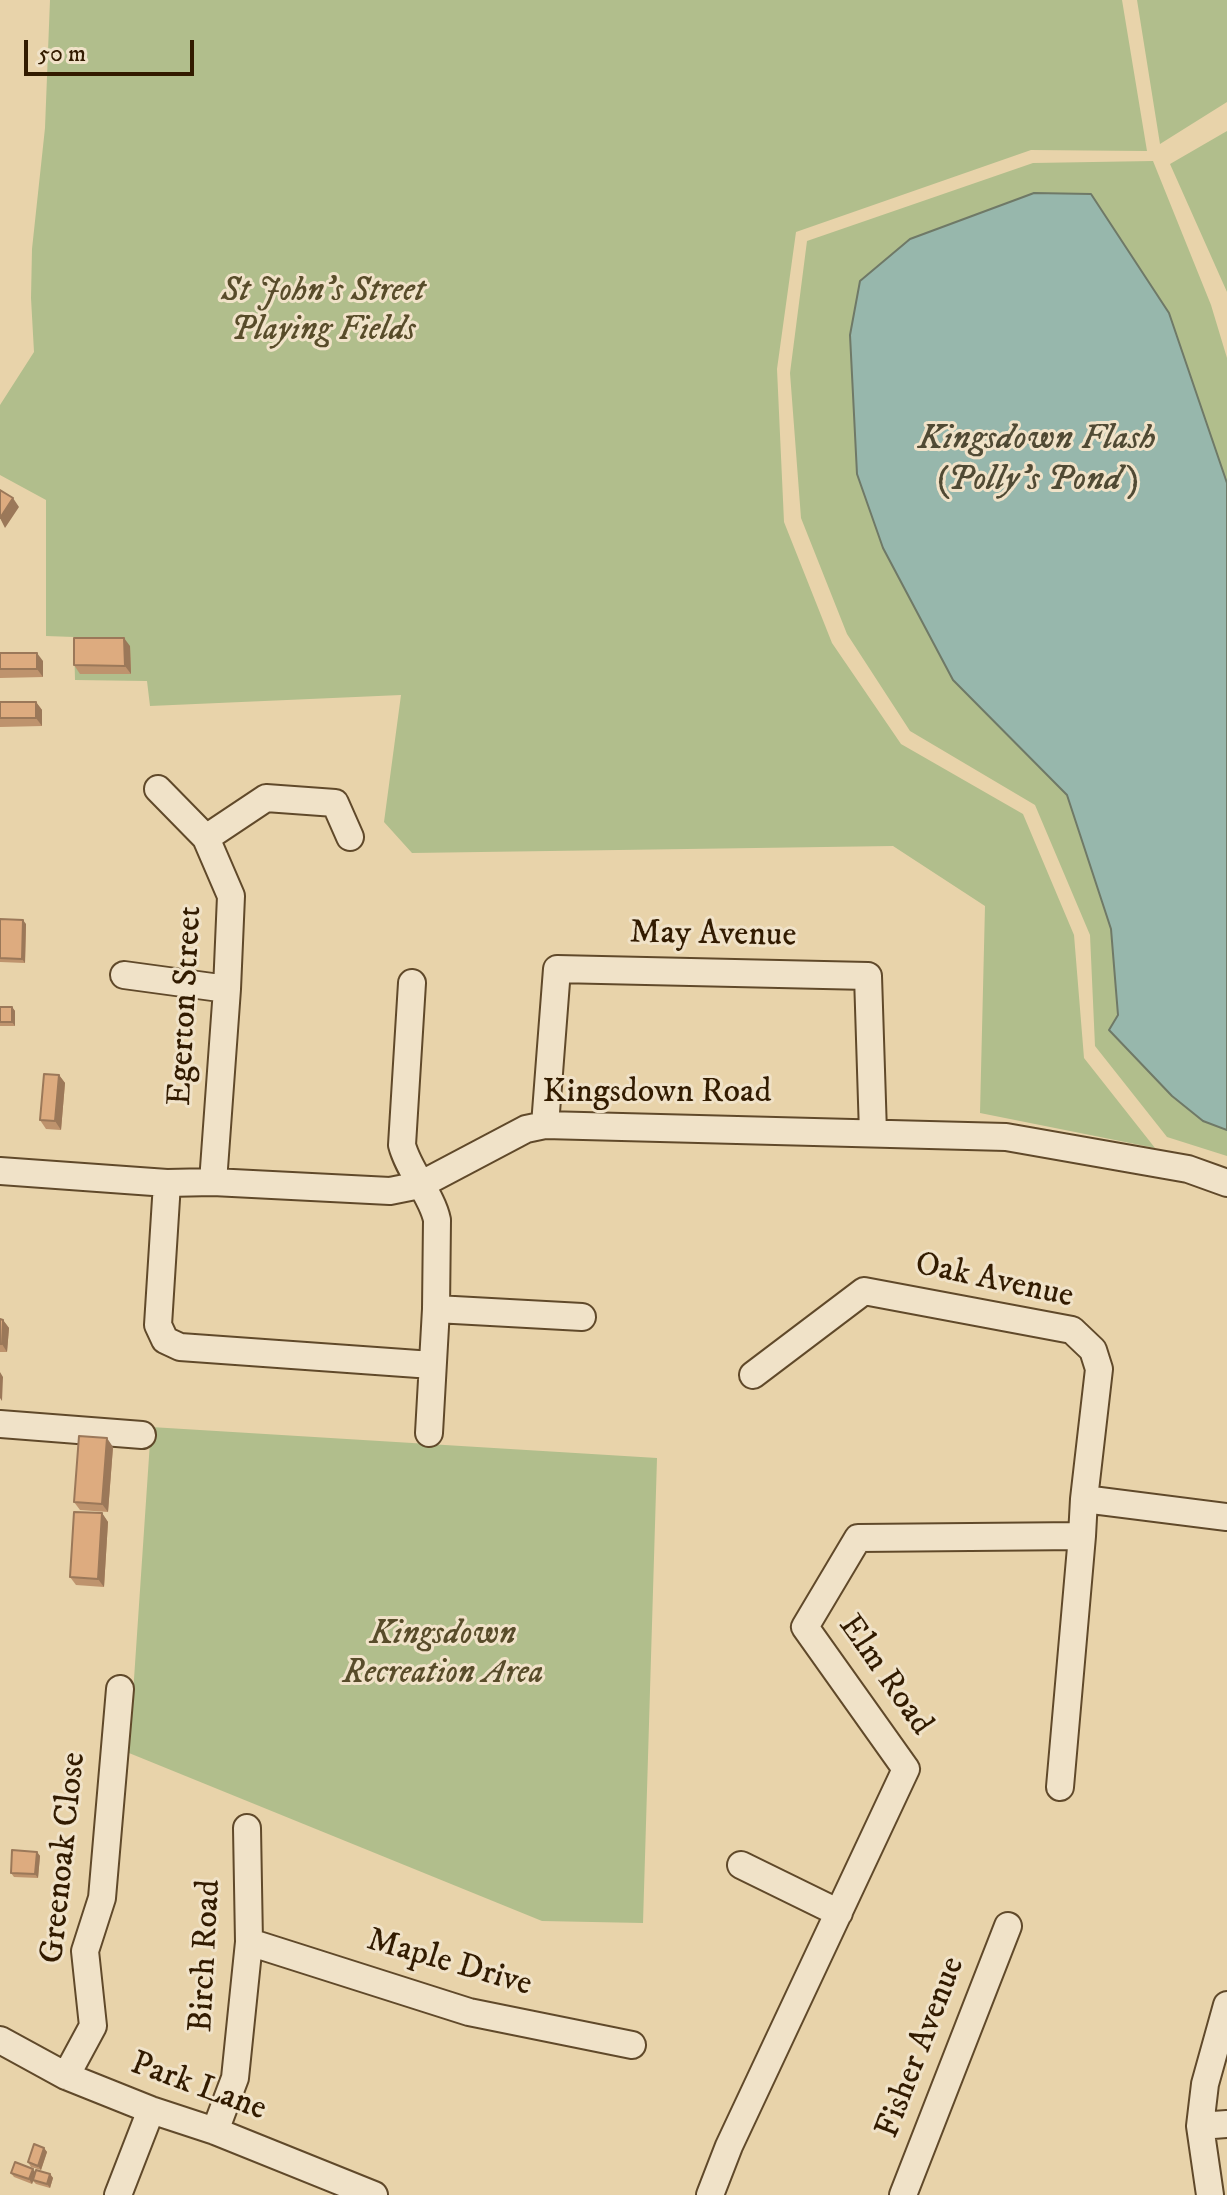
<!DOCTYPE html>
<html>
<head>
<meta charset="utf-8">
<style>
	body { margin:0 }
	#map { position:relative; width:1227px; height:2195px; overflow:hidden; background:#e8d3aa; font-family:"IM FELL DW Pica",serif }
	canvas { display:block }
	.scale { position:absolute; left:24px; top:40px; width:170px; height:36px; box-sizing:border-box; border:4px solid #321b00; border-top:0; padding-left:10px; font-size:24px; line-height:28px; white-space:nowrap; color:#321b00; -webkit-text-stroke:6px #f0e2c8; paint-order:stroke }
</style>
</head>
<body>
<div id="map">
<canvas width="1227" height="2195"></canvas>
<div class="scale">50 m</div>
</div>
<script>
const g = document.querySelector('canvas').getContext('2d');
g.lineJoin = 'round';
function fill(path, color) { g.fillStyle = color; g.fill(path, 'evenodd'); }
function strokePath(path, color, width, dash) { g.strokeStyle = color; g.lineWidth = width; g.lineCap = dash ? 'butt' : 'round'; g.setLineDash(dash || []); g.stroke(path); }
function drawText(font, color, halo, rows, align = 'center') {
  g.font = font + ' "IM FELL DW Pica",serif'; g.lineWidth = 6; g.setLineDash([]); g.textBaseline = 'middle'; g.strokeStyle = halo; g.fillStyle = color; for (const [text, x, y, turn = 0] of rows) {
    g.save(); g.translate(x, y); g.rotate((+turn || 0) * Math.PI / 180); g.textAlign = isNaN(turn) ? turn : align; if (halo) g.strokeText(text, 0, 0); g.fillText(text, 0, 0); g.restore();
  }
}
const green = new Path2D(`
	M50,0H1122L1147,151L1031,150L796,232L777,369L784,522L832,643L901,744L1023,814L1074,935L1084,1058L1155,1148L980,1113L985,906L893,846L412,853L384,822L401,695L150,706L147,681L75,680L74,637L46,636V500L0,475V405L34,352L31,298L32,249L45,128Z
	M1137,0H1227V102L1160,144Z
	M1227,131V292L1170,164Z
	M1153,161L1211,305L1227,358V483L1169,313L1090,194L1034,193L910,239L860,281L953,680L1067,795L1111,929L1118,1015L1203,1121L1227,1130V1156L1167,1137L1095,1046L1090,935L1035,805L910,731L847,634L801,518L790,373L807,241L1033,163Z
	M151,1427L657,1458L643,1923L542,1921L129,1753Z`);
const water = new Path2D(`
	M1034,193L1091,194L1169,313L1227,483V1130L1203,1121L1172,1096L1109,1030L1118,1015L1111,929L1067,795L953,680L883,548L857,474L850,335L860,281L910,239Z`);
const minor = new Path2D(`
	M158,789L206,838L231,896L227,989L213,1182
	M206,838L266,798L335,803L350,837
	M124,975L227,989
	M412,983L402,1145C409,1172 432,1195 437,1220L436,1309L429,1433
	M545,1125L557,969L868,976L873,1133
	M0,1171L167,1183L213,1182L390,1191L420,1185L526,1129L545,1125L1006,1137L1188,1169L1227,1183
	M167,1183L158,1325L165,1340L180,1347L432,1365
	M436,1309L582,1317
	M753,1375L864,1291L1072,1330L1093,1350L1099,1369L1084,1499L1082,1536L1060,1787
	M0,1424L142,1435
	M1084,1499L1227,1517
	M741,1865L839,1913
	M249,1942L469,2012L632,2045
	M0,2040L66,2076L151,2110L215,2131L374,2195
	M66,2076L93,2026L85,1951L102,1898L120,1689
	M1200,2126L1227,2124
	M215,2131L235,2078L249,1942L247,1828
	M118,2195L151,2110
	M710,2195L729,2146L906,1769L805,1627L858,1538L1082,1536
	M903,2195L1008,1926
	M1210,2195L1200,2126L1205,2084L1227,2005`);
const wall = new Path2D(`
	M130,646L131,674H80L74,665Z
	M0,653L43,661V677L0,678Z
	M0,702H36L42,710V726L0,727Z
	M0,919L26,924L25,963L0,962Z
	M0,1007H12L15,1011V1026H0Z
	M59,1075L65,1083L61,1130L46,1129L40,1120Z
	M0,1319L3,1320L9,1328L7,1352H0Z
	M113,1447L108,1512L80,1510L74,1502Z
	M102,1513L108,1522L104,1587L76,1585L70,1577Z
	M37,1852L40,1856L38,1878L14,1877L11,1873Z
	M44,2148L47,2152L41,2170L31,2167L28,2162Z
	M33,2169L35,2172L50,2174L53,2178L50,2188L36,2184L33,2181L32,2184L14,2177L11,2173Z`);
const shadedWall = new Path2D(`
	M13,498L19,507L5,528L0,518Z
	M124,638L130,646L131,674L125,666Z
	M37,653L43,661V677L37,669Z
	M36,702L42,710V726L36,718Z
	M23,920L26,924L25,963L22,959Z
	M12,1007L15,1011V1026L12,1022Z
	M59,1075L65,1083L61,1130L55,1121Z
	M3,1320L9,1328L7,1352L2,1344Z
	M0,1372L3,1377L2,1401L0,1398Z
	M107,1438L113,1447L108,1512L102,1504Z
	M102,1513L108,1522L104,1587L98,1579Z
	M37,1852L40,1856L38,1878L35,1874Z
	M44,2148L47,2152L41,2170L38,2166Z
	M33,2169L36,2174L32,2184L29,2179Z
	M50,2174L53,2178L50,2188L47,2184Z`);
const building = new Path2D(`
	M0,490L13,498L0,518Z
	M74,638H124L125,666L74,665Z
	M0,653H37V669H0Z
	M0,702H36V718H0Z
	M0,919L23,920L22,959L0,958Z
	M0,1007H12V1022H0Z
	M44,1074L59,1075L55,1121L40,1120Z
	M0,1319L3,1320L2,1344H0Z
	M79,1436L107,1438L102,1504L74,1502Z
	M74,1512L102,1513L98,1579L70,1577Z
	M12,1850L37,1852L35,1874L11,1873Z
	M34,2144L44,2148L38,2166L28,2162Z
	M15,2162L33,2169L29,2179L11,2173Z
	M36,2170L50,2174L47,2184L33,2180Z`);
const parkNames = [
	["St John's Street",323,293],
	["Playing Fields",323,332],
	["Kingsdown",443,1636],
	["Recreation Area",443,1675]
];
const streetNames = [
	["May Avenue",713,936,1],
	["Egerton Street",187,1006,-87],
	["Kingsdown Road",657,1094],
	["Oak Avenue",994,1282,12],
	["Elm Road",884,1676,55],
	["Greenoak Close",65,1858,-84],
	["Birch Road",207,1956,-87],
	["Maple Drive",449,1964,16],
	["Fisher Avenue",922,2048,-69],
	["Park Lane",198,2088,20]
];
const waterNames = [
	["Kingsdown Flash",1037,441],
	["(Polly's Pond)",1037,482]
];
fill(green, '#b1be8c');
fill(water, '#97b7ac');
strokePath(water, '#6f7967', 2);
strokePath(minor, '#60492a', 30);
strokePath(minor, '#f0e2c8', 26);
fill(wall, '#be936d');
fill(shadedWall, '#9b7859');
fill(building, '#ddab7f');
strokePath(building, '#9b7859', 2);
drawText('italic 34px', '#584c2a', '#f0e2c8', parkNames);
drawText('34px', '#321b00', '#f0e2c8', streetNames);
drawText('italic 36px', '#504a34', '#f0e2c8', waterNames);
</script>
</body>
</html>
